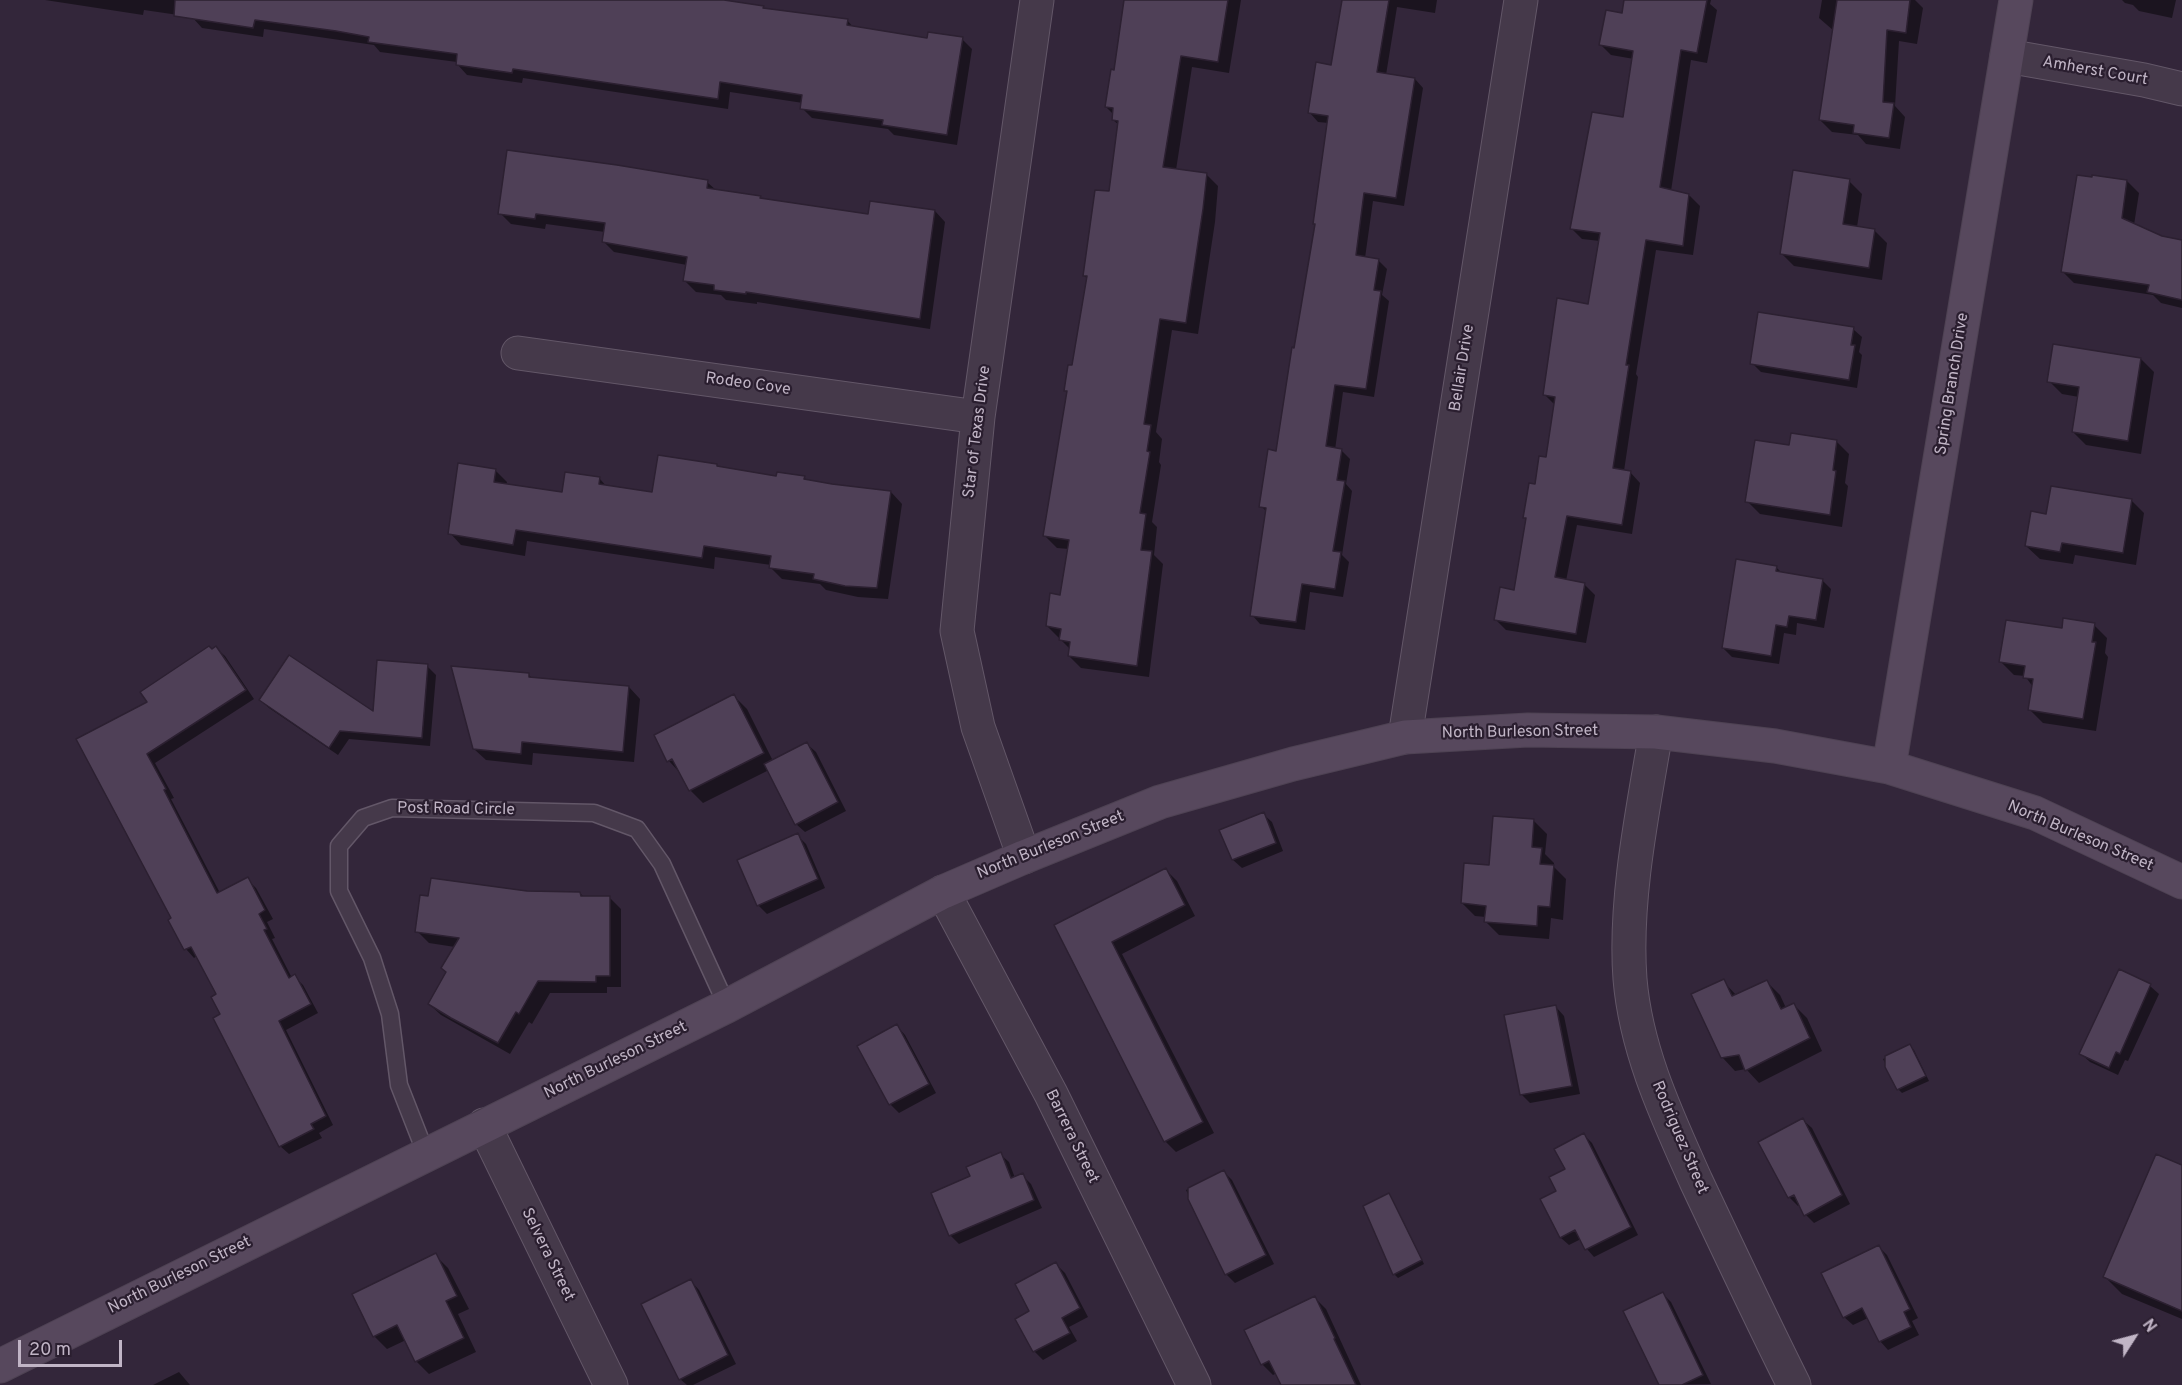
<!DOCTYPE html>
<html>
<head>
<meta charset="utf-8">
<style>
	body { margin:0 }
	#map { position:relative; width:2182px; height:1385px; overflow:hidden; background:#33263a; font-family:Overpass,sans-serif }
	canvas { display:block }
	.north { position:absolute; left:2104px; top:1307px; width:60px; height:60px; -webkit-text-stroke:4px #2a1e2f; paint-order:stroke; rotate:54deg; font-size:16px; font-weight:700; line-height:24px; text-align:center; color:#c1b5c6 }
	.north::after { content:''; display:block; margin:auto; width:21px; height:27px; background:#c1b5c6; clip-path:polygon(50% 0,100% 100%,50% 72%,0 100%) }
	.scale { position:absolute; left:18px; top:1340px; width:104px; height:27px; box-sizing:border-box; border:3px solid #c1b5c6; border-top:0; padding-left:8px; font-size:18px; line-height:21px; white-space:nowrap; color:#c1b5c6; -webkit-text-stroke:4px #2a1e2f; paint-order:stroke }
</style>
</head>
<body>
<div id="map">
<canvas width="2182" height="1385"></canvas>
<div class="north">N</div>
<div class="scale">20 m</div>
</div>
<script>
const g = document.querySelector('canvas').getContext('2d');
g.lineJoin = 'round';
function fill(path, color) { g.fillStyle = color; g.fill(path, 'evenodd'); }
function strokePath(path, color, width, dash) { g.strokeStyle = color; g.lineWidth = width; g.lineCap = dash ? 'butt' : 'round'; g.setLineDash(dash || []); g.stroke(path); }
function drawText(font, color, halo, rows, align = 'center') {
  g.font = font + ' Overpass,sans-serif'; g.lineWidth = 4.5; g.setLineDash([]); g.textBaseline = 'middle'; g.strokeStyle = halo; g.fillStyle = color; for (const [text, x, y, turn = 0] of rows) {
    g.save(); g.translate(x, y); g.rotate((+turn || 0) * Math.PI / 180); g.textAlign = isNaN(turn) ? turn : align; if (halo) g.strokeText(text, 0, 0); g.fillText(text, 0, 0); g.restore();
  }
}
const shadow = new Path2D(`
	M45,0H703L847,20L854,28L928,40L962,39L972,49L957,145L894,135L888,129L812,118L802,108L803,103L730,92L728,109L523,78L522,83L467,75L457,64V62L380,52L374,45L264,29L263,37L202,28L192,17L144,10L143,15Z
	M1126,0H1241L1229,73L1192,67L1176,170L1206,174L1218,186L1215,222L1198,334L1172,330L1156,432L1162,439L1159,462L1161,465L1152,522L1157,527L1154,555L1163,564L1149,677L1081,668L1069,656L1070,649L1047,626L1062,596L1069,549L1057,548L1045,536L1068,393L1066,390L1074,367L1088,279L1084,276L1110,193L1119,125L1113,120L1114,115L1106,107L1116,72Z
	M1343,0H1437L1435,13L1397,7L1386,75L1415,79L1423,88L1404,206L1373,201L1365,258L1378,260L1387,269L1382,295L1389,301L1374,397L1343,392L1335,450L1342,451L1350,459L1346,484L1352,491L1342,555L1349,562L1343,597L1310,592L1305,630L1260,624L1252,615L1267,512L1261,506L1278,452L1316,225L1329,123L1318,122L1310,113L1332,66Z
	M1625,0H1711L1710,4L1717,10L1707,63L1691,60L1671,191L1690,196L1700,206L1693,255L1656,250L1636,374L1638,377L1624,471L1630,472L1640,483L1632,534L1577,525L1566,581L1584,584L1595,595L1586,643L1506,630L1496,620L1516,592L1528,520L1525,517L1547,459L1555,405L1545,395L1590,306L1600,241L1582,239L1571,228L1625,118L1634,59L1611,55L1601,45L1623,15Z
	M1822,0H1915L1923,8L1917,44L1899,41L1895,106L1905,117L1900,149L1866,144L1858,135L1832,132L1820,120L1834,31L1819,18Z
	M2122,0H2176L2172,18L2139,11L2133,5L2125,3Z
	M1849,181L1862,194L1857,227L1874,230L1887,243L1882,280L1794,266L1781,253Z
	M2127,181L2139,193L2134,225L2161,237L2182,242V308L2161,303L2153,295L2074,283L2062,271Z
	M707,182L717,191L760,197L764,200L870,215L935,211L945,222L930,329L757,302V304L726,300L721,295L696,292L685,281L687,265L614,252L603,241L605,232L546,224L545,229L511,224L500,213Z
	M1853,329L1862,337L1859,352L1862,355L1857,388L1761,372L1752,363Z
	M2141,359L2154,372L2141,454L2086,445L2073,432L2079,397L2062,394L2049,381Z
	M1836,441L1849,454L1845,483L1848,486L1842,527L1760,514L1747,501L1791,447Z
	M719,468L778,478L804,477L808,482L891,492L902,504L888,599L858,597L826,590L820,584L782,579L770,567L771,565L715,557L714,569L527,541L525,556L461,545L450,533L495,470L507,482L506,486L563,494L600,479L607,487L653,494Z
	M2131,500L2144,513L2136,565L2075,555L2073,564L2040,559L2026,546L2048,516Z
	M1776,567L1783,574L1822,580L1831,589L1824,628L1797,623L1796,635L1784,633L1779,664L1732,657L1723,648Z
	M2094,625L2107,638L2105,653L2108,657L2096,731L2043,723L2030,710L2033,687L2025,676L2014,675L2001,662L2063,630Z
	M216,648L225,656L254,699L155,763L174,798L171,799L220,893L247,879L256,888L273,919L267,922L275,938L272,939L292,978L294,976L303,985L318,1013L286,1030L333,1125L319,1133L322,1138L289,1154L280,1146L222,1015L218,995L197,956L194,958L186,949L170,920L173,919L79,739L149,702Z
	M427,666L436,675L430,746L349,739L338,755L269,708L260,700L374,714Z
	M528,674L533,679L629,687L640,699L634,762L533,753L532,765L486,760L474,749Z
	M734,696L747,709L773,761L807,744L816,752L846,811L805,832L796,824L769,770L703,803L690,790L681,774L669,761L656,736Z
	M1263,814L1272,822L1283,851L1242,868L1233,860L1221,831Z
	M1534,821L1547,834L1545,854L1554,863V867L1566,879L1563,920L1551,918L1549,939L1499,935L1486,922V917L1475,916L1462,903L1491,867Z
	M797,835L806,844L825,888L767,914L758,905Z
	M1165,869L1177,881L1195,916L1122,954L1214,1133L1176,1152L1165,1141L1056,926Z
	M527,893H580L584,897H609L621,909V987H607V993H550L532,1024L529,1022L510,1054L441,1015L429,1004L447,973L455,947L429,943L417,931Z
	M2119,971L2150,986L2159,994L2128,1061L2125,1060L2118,1075L2090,1062L2081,1054Z
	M1723,981L1737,996L1767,982L1780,995L1786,1008L1794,1005L1807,1018L1822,1051L1759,1083L1746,1069L1735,1071L1722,1057Z
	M1556,1007L1564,1016L1580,1094L1530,1103L1522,1095Z
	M897,1026L905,1035L936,1093L899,1113L890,1104Z
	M1910,1046L1914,1050L1929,1081L1902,1093L1898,1089L1883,1059Z
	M1803,1120L1812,1128L1850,1204L1814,1223L1806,1215L1800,1204L1798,1206L1789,1197Z
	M1584,1135L1592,1143L1638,1235L1594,1257L1587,1249L1581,1239L1569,1245L1561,1238L1542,1200L1558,1192Z
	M1000,1154L1009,1162L1015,1178L1022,1175L1031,1184L1042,1208L959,1244L950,1235L972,1177Z
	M2182,1167V1319L2122,1294L2105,1277Z
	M1224,1172L1232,1180L1274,1264L1235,1283L1226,1274L1186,1190Z
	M1388,1195L1392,1199L1424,1264L1398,1278L1394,1274Z
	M1879,1247L1887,1255L1918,1318L1912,1321L1919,1335L1888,1350L1880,1341L1868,1318L1853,1325L1844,1317Z
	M435,1255L448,1268L469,1309L458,1314L476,1352L429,1374L416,1361L406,1340L387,1349L374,1336L354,1294Z
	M1056,1264L1065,1273L1088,1317L1069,1327L1077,1341L1043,1360L1034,1351L1031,1312Z
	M691,1281L699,1290L736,1364L693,1385H687L680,1379Z
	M1662,1293L1671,1302L1711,1384L1660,1385Z
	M1315,1298L1326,1309L1361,1385H1283L1277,1373L1273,1375L1262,1364Z
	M179,1372L190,1385H153Z`);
const building = new Path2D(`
	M175,0H724L764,6L763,8L848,19L847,25L927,38L928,32L963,37L947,135L882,125L883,120L800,109L802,95L720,82L718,99L513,69L512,73L456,65L457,54L368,42L369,37L336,31L255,20L253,28L174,16Z
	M1124,0H1228L1218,62L1181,56L1163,167L1207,173L1203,209L1186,323L1160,319L1144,424L1151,425L1147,451L1150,452L1140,513L1146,514L1141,550L1152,551L1137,666L1068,656L1070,642L1059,640L1061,629L1046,626L1050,593L1060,595L1069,540L1043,536L1067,391H1064L1068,365H1072L1087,276H1083L1095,190L1109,191L1118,121L1112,120L1113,108L1105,107L1111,69L1114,70Z
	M1342,0H1389L1377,72L1415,78L1396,198L1364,193L1356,255L1379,259L1374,290L1381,291L1366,389L1335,385L1326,446L1342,449L1337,480L1345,481L1333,551L1341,552L1335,589L1302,584L1296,622L1250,616L1266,508L1259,507L1268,449L1276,451L1292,347L1294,348L1315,224H1313L1328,116L1308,113L1316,62L1331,65Z
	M1624,0H1707L1697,53L1681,50L1660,187L1689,194L1683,246L1646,240L1626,365H1629L1613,468L1631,471L1622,525L1567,516L1555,577L1585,583L1576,634L1494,620L1500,587L1514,590L1526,518H1523L1529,483L1535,484L1539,456L1546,457L1555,397L1543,395L1557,298L1588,304L1600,233L1570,229L1592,112L1623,117L1633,51L1599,45L1606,10L1622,13Z
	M1837,0H1910L1906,33L1887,30L1883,102L1894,103L1889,138L1853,133L1854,125L1819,120Z
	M507,150L617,165L708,180L707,188L761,196L760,198L868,214L870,201L935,210L920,319L746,292V294L714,290V285L683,281L687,257L602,242L605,223L536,214L535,219L498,214Z
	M1793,170L1850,179L1843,224L1875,229L1869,268L1780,254Z
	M2077,175L2092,177V175L2127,180L2122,218L2162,236L2182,240V300L2147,292L2149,285L2061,272Z
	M1758,312L1854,327L1851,345H1855L1849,380L1750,364Z
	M2053,344L2141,358L2128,441L2072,432L2079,387L2047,382Z
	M1791,433L1837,440L1833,470L1836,471L1830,515L1745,502L1755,440L1789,445Z
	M658,455L717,464V466L776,476L777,472L805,476L804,479L832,484L891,491L877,588L845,586L813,579L814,574L769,568L771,556L704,546L702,558L516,530L513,545L448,534L458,463L496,469L494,482L562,492L565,472L600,477L599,484L652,492Z
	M2051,486L2132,499L2123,553L2062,543L2060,552L2025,546L2031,511L2046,514Z
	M1736,559L1777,566L1776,571L1823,579L1816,620L1789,616L1787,627L1776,625L1771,656L1722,648Z
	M2063,618L2095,623L2092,642H2096L2083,719L2028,710L2033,679L2023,678L2025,666L1999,662L2006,620L2062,628Z
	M209,646L212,649L216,646L246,690L147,754L166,789L164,790L217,893L248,877L265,910L259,914L267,929L264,930L289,978L295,974L311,1004L279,1021L326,1116L311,1124L314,1129L279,1147L213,1018L220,1014L211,997L216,994L191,947L184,950L168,920L171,918L76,739L147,702L140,692Z
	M289,655L373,711L377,660L428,664L422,738L340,731L329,748L259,700Z
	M451,666L529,673V677L629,686L623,752L522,742L521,754L473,749Z
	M734,694L764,753L689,791L672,759L667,762L654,735Z
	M807,742L838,802L795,825L764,764Z
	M1264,812L1276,843L1232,860L1219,830Z
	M1493,816L1534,819L1532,847L1542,848L1540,864L1554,865L1550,907L1538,906L1537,926L1484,922L1486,906L1461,903L1464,863L1489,865Z
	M798,833L818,879L757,906L737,860Z
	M1166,868L1185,905L1112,942L1203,1122L1164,1142L1054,925Z
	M431,878L527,891L580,892L581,896H610V976H596V982L538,981L519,1014L516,1012L498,1043L451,1018L428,1004L446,972L441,968L459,938L415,932L420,895L428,896Z
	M2119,969L2151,984L2120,1054L2116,1052L2109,1068L2079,1054Z
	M1724,979L1732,996L1767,980L1781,1009L1794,1003L1810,1038L1745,1071L1739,1055L1721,1058L1691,994Z
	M1556,1005L1572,1086L1520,1095L1504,1015Z
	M897,1024L929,1084L889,1105L857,1046Z
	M1910,1044L1926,1076L1897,1090L1885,1067V1056Z
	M1803,1118L1842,1195L1804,1216L1794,1195L1788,1198L1758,1142Z
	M1584,1133L1631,1227L1585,1250L1575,1230L1560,1238L1540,1199L1556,1191L1549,1177L1565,1169L1554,1149Z
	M1001,1152L1011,1178L1023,1173L1034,1200L949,1236L931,1193L970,1176L966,1167Z
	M2156,1154L2182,1165V1311L2103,1277Z
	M1224,1170L1266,1255L1225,1275L1188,1199V1188Z
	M1389,1193L1422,1260L1393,1275L1363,1206Z
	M1879,1245L1910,1309L1904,1312L1911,1327L1879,1342L1862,1308L1843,1318L1821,1273Z
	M436,1253L457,1296L446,1301L464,1338L415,1362L397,1325L373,1337L352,1294Z
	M1056,1262L1080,1308L1062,1318L1070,1333L1033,1352L1015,1319L1029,1311L1015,1284Z
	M691,1279L728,1355L679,1380L641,1304Z
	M1663,1292L1703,1375L1682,1385H1659L1623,1311Z
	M1315,1296L1335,1338L1334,1339L1356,1385H1281L1269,1361L1261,1365L1244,1330Z`);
const lane = new Path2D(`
	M426,1154L399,1085L390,1014L372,958L339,891V846L363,818L392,808L594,813L637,829L662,864L727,1006`);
const street = new Path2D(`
	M2007,56L2144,80L2182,89
	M518,353L978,417
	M1656,732C1643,809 1624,901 1630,979C1636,1051 1667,1116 1696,1181C1728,1249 1760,1317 1794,1385
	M1405,737L1521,0
	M1024,857L978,727L957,631L978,417L1037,0
	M943,892L1051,1094L1194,1385
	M484,1125L611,1385`);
const secondary = new Path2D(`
	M1889,767L2016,0
	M0,1366L727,1006L943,892L1024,857L1160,802L1293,764L1405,737L1528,730L1656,732L1775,746L1889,767L2035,813L2182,882`);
const streetNames = [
	["Amherst Court",2095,72,10],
	["Bellair Drive",1463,368,-81],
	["Spring Branch Drive",1953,384,-81],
	["Rodeo Cove",748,385,8],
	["Star of Texas Drive",978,432,-83],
	["North Burleson Street",1520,733,-1],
	["Post Road Circle",456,810,1],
	["North Burleson Street",2080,837,23],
	["North Burleson Street",1051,846,-22],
	["North Burleson Street",616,1061,-26],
	["Barrera Street",1071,1137,64],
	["Rodriguez Street",1679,1138,67],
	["Selvera Street",547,1255,64],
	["North Burleson Street",180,1276,-26]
];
fill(shadow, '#0007');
fill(building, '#4f4057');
strokePath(building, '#2c2031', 1.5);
strokePath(lane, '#635768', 19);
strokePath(street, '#635768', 35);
strokePath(secondary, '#4e4253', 35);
strokePath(lane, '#45394a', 16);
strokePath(street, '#45394a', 33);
strokePath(secondary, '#57485d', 33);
drawText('16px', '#c1b5c6', '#2a1e2f', streetNames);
</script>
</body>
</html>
